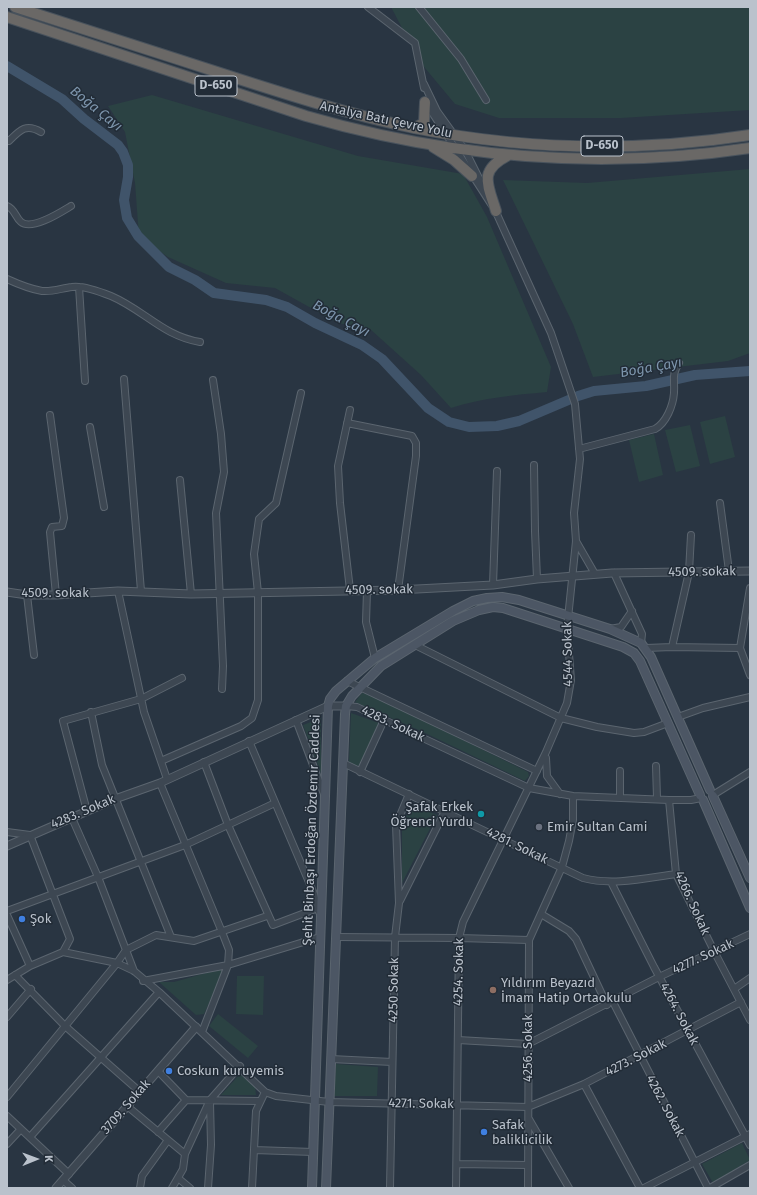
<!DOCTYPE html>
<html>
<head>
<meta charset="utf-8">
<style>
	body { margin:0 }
	#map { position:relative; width:757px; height:1195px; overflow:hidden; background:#293542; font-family:"Fira Sans",sans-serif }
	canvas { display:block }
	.frame { position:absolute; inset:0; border:8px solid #bac2cc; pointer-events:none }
	.north { position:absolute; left:16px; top:1139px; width:40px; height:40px; -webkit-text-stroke:3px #222c37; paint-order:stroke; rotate:89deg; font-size:11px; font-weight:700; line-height:16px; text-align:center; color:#bac2cc }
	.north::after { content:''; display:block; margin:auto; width:14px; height:18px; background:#bac2cc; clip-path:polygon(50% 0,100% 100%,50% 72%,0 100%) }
</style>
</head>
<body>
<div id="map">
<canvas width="757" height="1195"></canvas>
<div class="frame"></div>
<div class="north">K</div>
</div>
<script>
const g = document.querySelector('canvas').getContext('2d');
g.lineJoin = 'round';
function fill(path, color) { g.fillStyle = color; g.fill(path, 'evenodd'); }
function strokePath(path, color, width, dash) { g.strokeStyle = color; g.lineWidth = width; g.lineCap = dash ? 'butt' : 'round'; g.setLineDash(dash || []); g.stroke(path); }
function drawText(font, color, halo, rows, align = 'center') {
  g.font = font + ' "Fira Sans",sans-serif'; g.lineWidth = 3; g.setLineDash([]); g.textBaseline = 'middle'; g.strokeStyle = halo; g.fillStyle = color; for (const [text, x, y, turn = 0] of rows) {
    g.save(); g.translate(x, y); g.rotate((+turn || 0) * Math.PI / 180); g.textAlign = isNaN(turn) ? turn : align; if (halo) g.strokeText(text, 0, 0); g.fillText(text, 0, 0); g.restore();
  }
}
const green = new Path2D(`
	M391,7H750V110L621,118H499L455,104L420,62Z
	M152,95L358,156L463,174L487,217L551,367L547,392C514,395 482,398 451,408L421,375L370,329L338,323L275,288L226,283L168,257L139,237L135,183L125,132L108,106Z
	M750,169V353L728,361L593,377L573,324L503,180L587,183Z
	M725,416L735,457L710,464L700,422Z
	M690,425L700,466L676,472L665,430Z
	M654,434L663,475L639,482L629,440Z
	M362,693L370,694L528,772L529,776L525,781L423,732L355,702Z
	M351,713L379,723L360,765L357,766L350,764L349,761Z
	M321,718V773L303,725Z
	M412,804L437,815L402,883V825Z
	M220,969L223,970V973L204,1014L196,1015L159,982H174Z
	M237,976H264L263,1015L236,1014Z
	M218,1014L258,1046L248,1058L209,1026Z
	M336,1064L378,1067L377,1096H334Z
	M240,1074L255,1086L256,1095H221Z
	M742,1143L750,1160L713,1183L702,1164Z`);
const river = new Path2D(`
	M7,66L62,99L84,119L118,145L123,152L128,165V177L124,200L127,218L138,236L169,267L195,280L214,293L266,300L287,307L315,323L362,345L382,359L428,408L449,422L469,427L497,426L519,421L578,396L594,391L646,386L695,375L750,371`);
const minor = new Path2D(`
	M368,7L415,43L424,88
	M419,7L461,59L486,100
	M424,84L437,111L465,150L486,192
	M426,103L491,204
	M7,140L9,141C20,130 26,123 41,132
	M7,206C15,209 15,217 21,222C32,231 61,212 71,206
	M7,279C18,284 30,289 42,291C53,292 62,288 72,287C83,285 101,292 111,296C144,310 163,336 200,342
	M79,287L85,381
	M124,379L141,591
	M213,380L221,434L224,472L216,513L223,666L222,689
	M50,415L64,518L62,526L52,527L50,532L56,595
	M347,423L412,436L416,443V456L398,590
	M90,427L104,507
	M579,449L655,429C666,423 673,406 674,393C675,379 671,376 679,363
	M534,465L535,531L537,579
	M180,480L191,594
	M720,503L729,571
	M576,541L595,574
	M614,573L642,634L641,643
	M493,585L497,471
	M750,588L740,648L750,675
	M350,590L340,503L338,466L350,410
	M118,591L144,712L167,779
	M367,591L366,622L375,658
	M27,595L34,655
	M610,629L621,627L632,611
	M415,645L561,718L597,727L634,733L644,732L668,723
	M672,647L689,572L691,535
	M646,648L672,647L740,648
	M347,681L537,771
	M346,706L357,707L529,788L573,796L669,800H691L701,798
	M91,712L102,765L171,937
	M678,717L703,708L750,697
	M296,720L324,794
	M249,741L314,894L319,912
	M546,758L547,776L560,794
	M161,761L241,726L252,718L258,700V593L254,554L259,519L276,503L301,393
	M204,762L228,825L273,925L318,908
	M343,763L583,878C613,886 646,878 676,874
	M656,766L657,798
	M360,772L384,720
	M713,795L750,772
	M620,798V771
	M669,800L676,874L714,951L750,1020
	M87,811L63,721L141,699L182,678
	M72,818L98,877L134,971
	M7,832L30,835L70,939L63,952
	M611,882L654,967L750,1145
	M400,901L445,811
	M7,911L185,845L275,803
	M541,914L569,931L576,939L607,1005
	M7,915L30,966
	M336,937L459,938L529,940
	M15,975L65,1026L139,1091
	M7,980L30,966L63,952L117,963L134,971L159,992L265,1092L276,1096L329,1102L528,1107L584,1084L741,1002
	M143,981L228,965L229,950L222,932L160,783
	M734,989L750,978
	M613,1002L708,1188
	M7,1017L31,989
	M202,1032L228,965L320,937
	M458,1040L528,1044L659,977L750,934
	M331,1059L392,1062
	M158,1071L186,1100L259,1101
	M584,1084L640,1188
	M7,1097L117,963L126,950L156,935L194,941L267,916
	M127,1106L185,1154
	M7,1116L69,1174
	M529,1119L569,1188
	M158,1132L186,1100
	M30,1137L159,992
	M7,1144L21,1129
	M254,1150L313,1152
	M457,1164L528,1165
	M178,1178L190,1188
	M63,1180L72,1188
	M140,1188L142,1176L168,1140
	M172,1188L183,1169L185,1154L210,1100L240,1066
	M208,1188L211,1145L210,1102
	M252,1188L256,1111L265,1092
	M390,1188L395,937L399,903L396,825L409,794
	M456,1188L459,938L463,922L546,752L567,703L571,680L567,628L576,541L574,513L580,459L575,404L551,333L495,210
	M528,1188L529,940L562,867L569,841L573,820V796
	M644,1188L750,1134
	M710,1188L750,1165`);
const tertiary = new Path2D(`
	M7,592L27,595H56L118,591L191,594L398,590L493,585L537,579L612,573L750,571
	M7,846L115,799L160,783L328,706H346
	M56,1188L196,1027`);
const secondary = new Path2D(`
	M713,796L750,878
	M703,800L750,908
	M312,1188L328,706L330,699L336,691L375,658L453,611L473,601L487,598L502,597L519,600L610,629L641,643L651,657L710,790
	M326,1188L345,714L346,706L352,696L381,666L453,621L479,610L493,607L503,608L623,647L634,653L640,661L700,795`);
const trunk = new Path2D(`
	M15,7C83,29 150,50 217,72C282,93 347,114 414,128C524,150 639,152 750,135
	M7,17L306,116C451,158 601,170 750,148
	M414,128L424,123L425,102
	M433,147L454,160L472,176
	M496,211C488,185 478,171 507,156`);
const markers = [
	[481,814,4,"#0f9aa8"],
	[539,827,4,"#6b7280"],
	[22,919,4,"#3f7fe0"],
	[493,990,4,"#8d6e63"],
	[169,1071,4,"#3f7fe0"],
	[484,1132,4,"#3f7fe0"]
];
const shields = [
	[216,86,42],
	[602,146,42]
];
const shieldNames = [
	["D-650",216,86],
	["D-650",602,146]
];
const streetNames = [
	["Antalya Batı Çevre Yolu",386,120,12],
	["4509. sokak",702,572,-1],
	["4509. sokak",379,590,-1],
	["4509. sokak",55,593],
	["4544 Sokak",568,654,-91],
	["4283. Sokak",393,724,25],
	["4283. Sokak",83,812,-23],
	["Şehit Binbaşı Erdoğan Özdemir Caddesi",312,830,-88],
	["4281. Sokak",517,846,26],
	["4266. Sokak",692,903,66],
	["4277. Sokak",703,957,-25],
	["4254. Sokak",459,972,-89],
	["4250 Sokak",394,990,-89],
	["4264. Sokak",679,1014,62],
	["4256. Sokak",528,1048,-90],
	["4273. Sokak",636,1058,-27],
	["4271. Sokak",421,1104,1],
	["4262. Sokak",665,1106,62],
	["3709. Sokak",126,1107,-49]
];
const poiNames = [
	["Şafak Erkek",473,807,"right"],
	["Öğrenci Yurdu",473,822,"right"],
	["Emir Sultan Cami",547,827],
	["Şok",30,919],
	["Yıldırım Beyazıd",501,983],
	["İmam Hatip Ortaokulu",501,998],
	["Coskun kuruyemis",177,1071],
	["Safak",492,1125],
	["baliklicilik",492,1140]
];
const waterNames = [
	["Boğa Çayı",96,109,39],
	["Boğa Çayı",341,319,28],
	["Boğa Çayı",651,368,-10]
];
fill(green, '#2b4243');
strokePath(river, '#40546a', 10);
strokePath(minor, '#5b656f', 8);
strokePath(tertiary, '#5b656f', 9);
strokePath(secondary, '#5b656f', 10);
strokePath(trunk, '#48525c', 12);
strokePath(minor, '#3d4752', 6);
strokePath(tertiary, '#3d4752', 7);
strokePath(secondary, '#4c5664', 8);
strokePath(trunk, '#6a6866', 10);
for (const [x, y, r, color] of markers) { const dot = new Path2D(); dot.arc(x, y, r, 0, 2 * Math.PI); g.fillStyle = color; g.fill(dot); strokePath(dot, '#222c37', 1.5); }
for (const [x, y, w] of shields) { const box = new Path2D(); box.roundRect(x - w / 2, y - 10, w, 20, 3); g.fillStyle = '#222c37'; g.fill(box); strokePath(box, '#bac2cc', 1); }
drawText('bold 12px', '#bac2cc', null, shieldNames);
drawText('13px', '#bac2cc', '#222c37', streetNames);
drawText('13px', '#bac2cc', '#222c37', poiNames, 'left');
drawText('italic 14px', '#7d95ac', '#222c37', waterNames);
</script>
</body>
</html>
